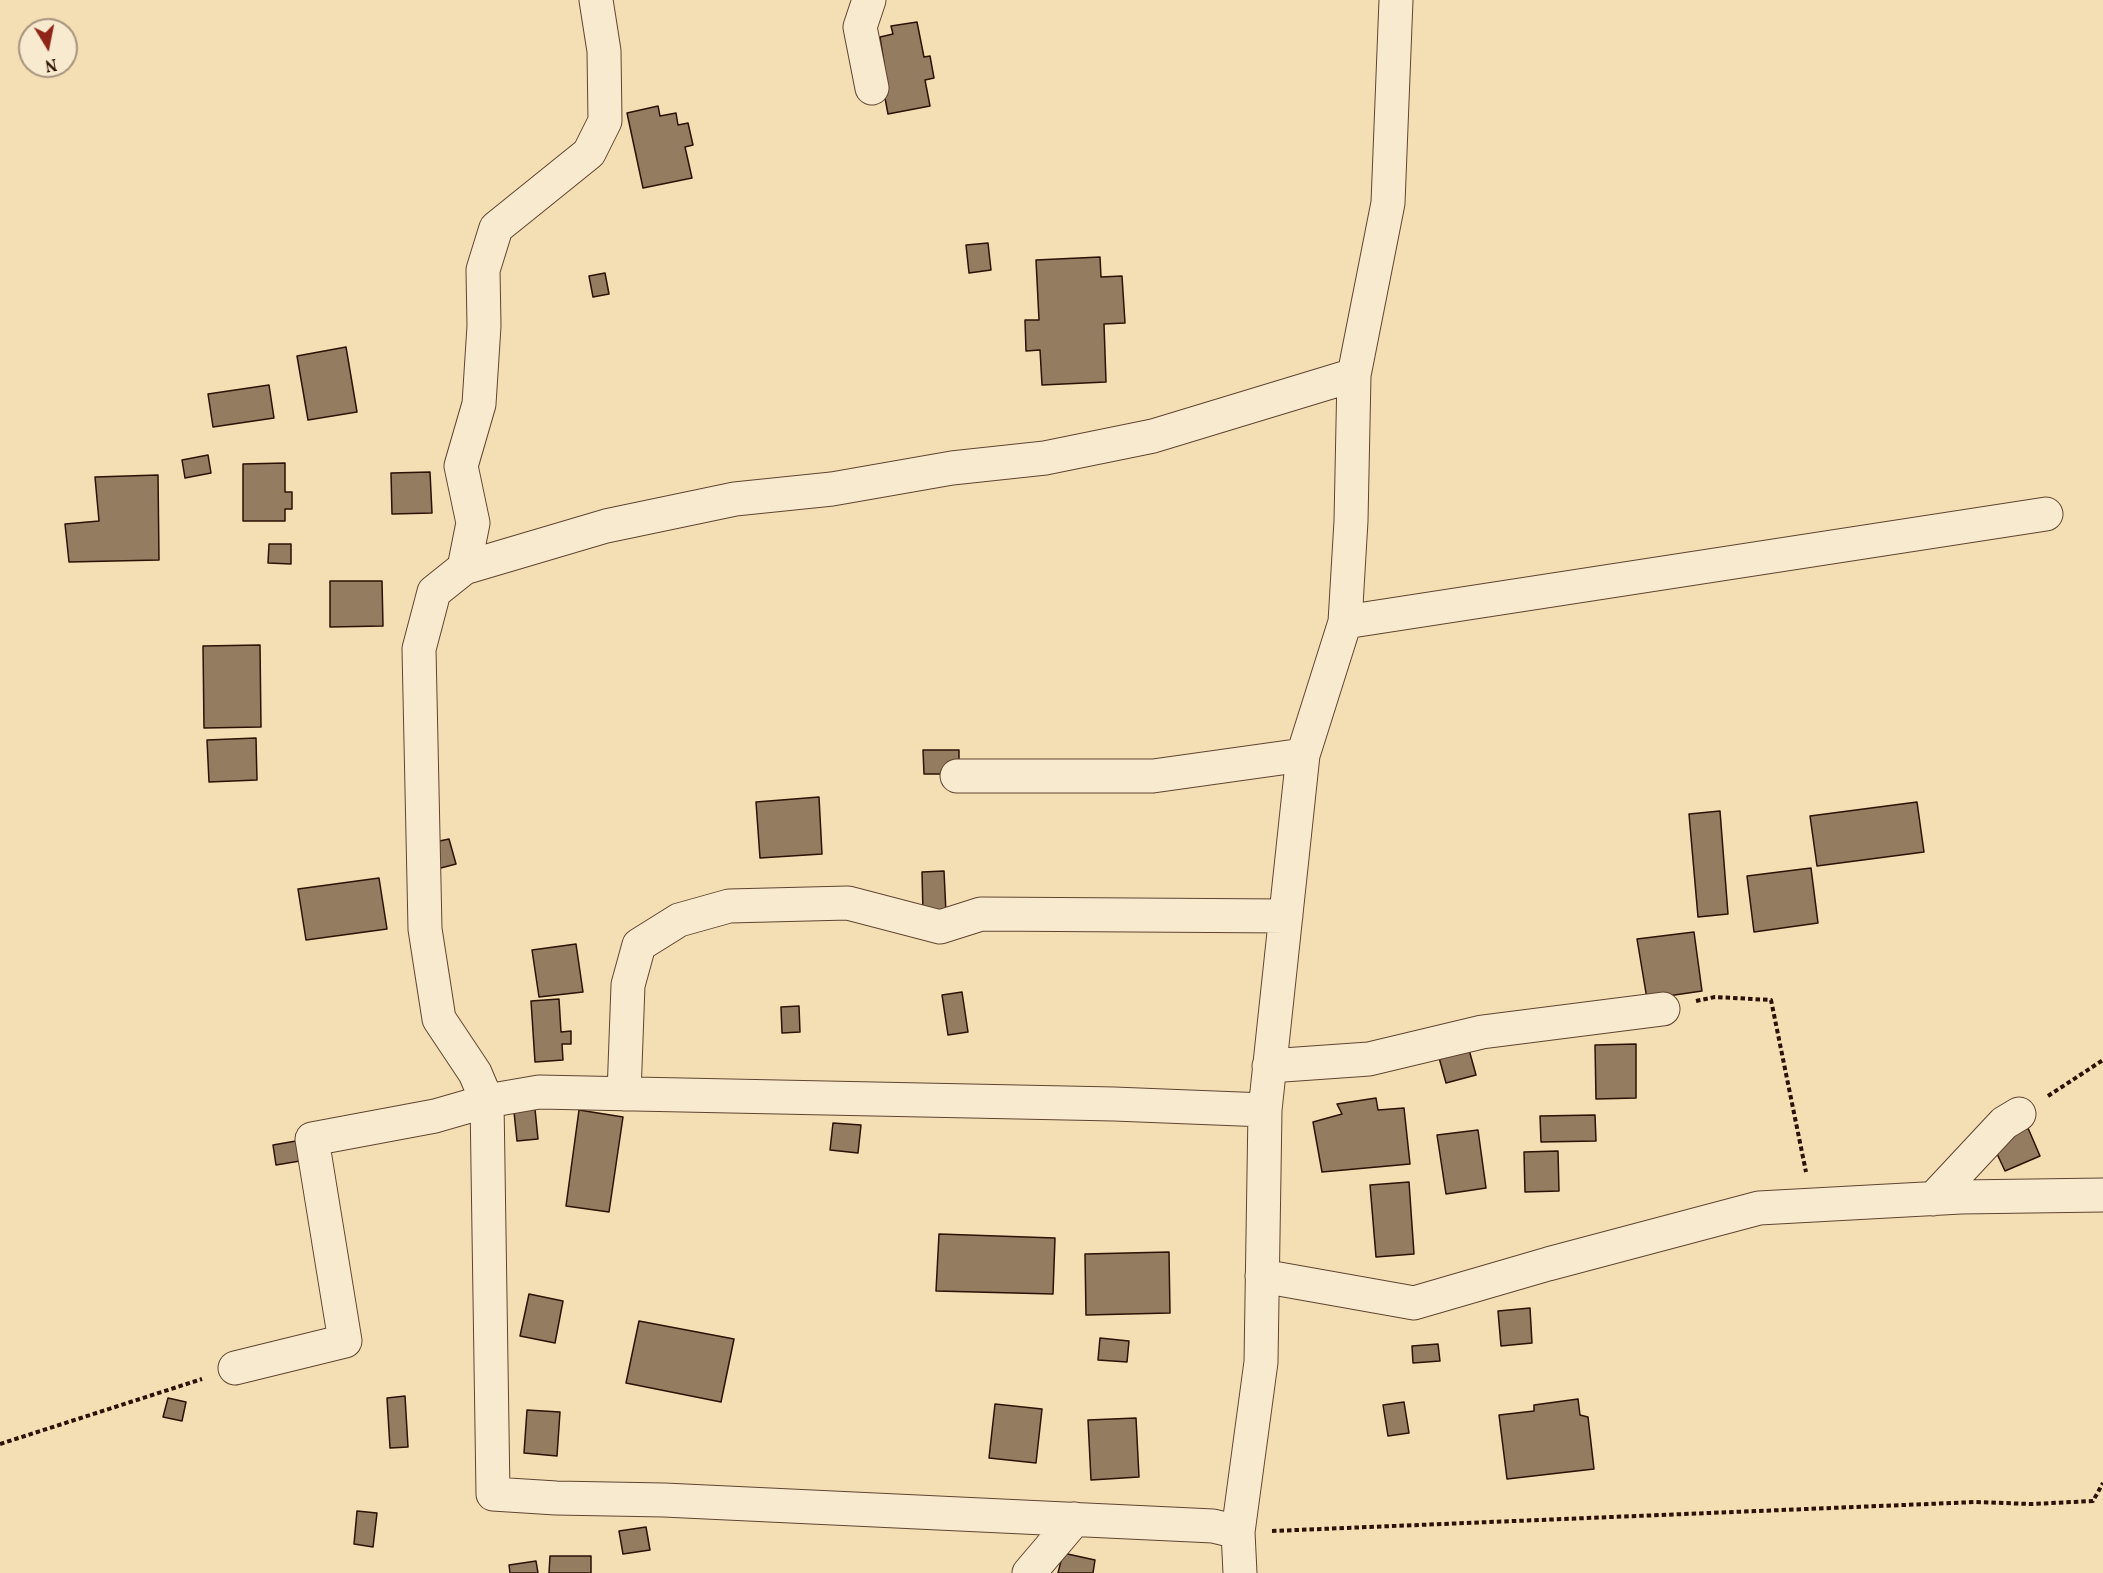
<!DOCTYPE html>
<html>
<head>
<meta charset="utf-8">
<style>
	body { margin:0 }
	#map { position:relative; width:2103px; height:1573px; overflow:hidden; background:#f4dfb5; font-family:Vollkorn,serif }
	canvas { display:block }
	.north { position:absolute; left:18px; top:18px; width:60px; height:60px; box-sizing:border-box; background:#f8eacf; border:2px solid #a7937e; border-radius:50%; rotate:170deg; font-size:16px; font-weight:700; line-height:24px; text-align:center; color:#2d1104 }
	.north::after { content:''; display:block; margin:auto; width:21px; height:27px; background:#8f2418; clip-path:polygon(50% 0,100% 100%,50% 72%,0 100%) }
</style>
</head>
<body>
<div id="map">
<canvas width="2103" height="1573"></canvas>
<div class="north">N</div>
</div>
<script>
const g = document.querySelector('canvas').getContext('2d');
g.lineJoin = 'round';
function fill(path, color) { g.fillStyle = color; g.fill(path, 'evenodd'); }
function strokePath(path, color, width, dash) { g.strokeStyle = color; g.lineWidth = width; g.lineCap = dash ? 'butt' : 'round'; g.setLineDash(dash || []); g.stroke(path); }
const building = new Path2D(`
	M917,22L924,57L930,56L934,78L925,80L930,106L888,114L882,82L873,65L884,63L880,37L893,34L891,26Z
	M658,106L660,116L676,113L678,125L688,123L693,145L685,147L692,178L643,188L627,113Z
	M988,243L991,270L969,273L966,245Z
	M1100,257L1101,277L1122,276L1125,323L1104,324L1106,382L1042,385L1040,350L1026,351L1025,320H1039L1036,260Z
	M605,273L609,294L593,297L589,276Z
	M346,347L357,412L308,420L297,356Z
	M269,385L274,418L213,427L208,394Z
	M208,455L211,473L185,478L182,460Z
	M285,463V492H292V509H285V521H243V464Z
	M430,472L432,513L392,514L391,473Z
	M158,475L159,560L69,562L65,524L99,521L95,477Z
	M269,544H291V564L268,563Z
	M330,581H382L383,626L330,627Z
	M260,645L261,727L204,728L203,646Z
	M256,738L257,780L209,782L207,740Z
	M923,750H959V774H924Z
	M819,797L822,854L760,858L756,802Z
	M1917,802L1924,852L1817,866L1810,816Z
	M1720,811L1728,914L1698,917L1689,814Z
	M449,839L456,864L437,869L430,843Z
	M1811,868L1818,923L1754,932L1747,876Z
	M944,871L946,913L923,914L922,872Z
	M379,878L387,929L306,940L298,889Z
	M1694,932L1702,991L1647,999L1637,939Z
	M576,944L583,992L539,997L532,950Z
	M962,992L968,1032L948,1035L942,995Z
	M559,999L561,1032L571,1031V1044H562L563,1060L535,1062L531,1001Z
	M799,1006L800,1032L782,1033L781,1007Z
	M1636,1044V1098L1596,1099L1595,1045Z
	M1468,1046L1476,1075L1446,1083L1438,1054Z
	M1376,1098L1378,1110L1404,1108L1410,1164L1322,1172L1313,1122L1342,1114L1337,1104Z
	M535,1109L538,1139L517,1141L514,1112Z
	M579,1110L623,1117L609,1212L566,1206Z
	M1595,1115L1596,1141L1541,1142L1540,1116Z
	M833,1123L861,1125L858,1153L830,1150Z
	M2028,1128L2040,1156L2005,1171L1992,1143Z
	M1478,1130L1486,1188L1446,1194L1437,1135Z
	M296,1141L300,1161L276,1165L273,1145Z
	M1558,1151L1559,1191L1525,1192L1524,1152Z
	M1409,1182L1414,1254L1376,1257L1370,1185Z
	M939,1234L1055,1238L1053,1294L936,1291Z
	M1169,1252L1170,1313L1086,1315L1085,1254Z
	M529,1294L563,1301L555,1343L520,1336Z
	M1530,1308L1532,1343L1501,1346L1498,1311Z
	M639,1321L734,1339L721,1402L626,1383Z
	M1100,1338L1129,1341L1127,1362L1098,1360Z
	M1438,1344L1440,1361L1413,1363L1412,1346Z
	M405,1396L408,1447L390,1448L387,1398Z
	M168,1398L186,1402L182,1421L163,1417Z
	M1578,1399L1580,1415L1588,1417L1594,1469L1507,1479L1499,1415L1534,1411V1405Z
	M1404,1402L1409,1433L1388,1436L1383,1405Z
	M995,1404L1042,1409L1036,1463L989,1458Z
	M527,1410L560,1412L557,1456L524,1453Z
	M1136,1418L1139,1477L1091,1480L1088,1420Z
	M357,1511L377,1513L373,1547L354,1544Z
	M646,1527L650,1550L623,1554L619,1531Z
	M1063,1553L1095,1560L1093,1573H1058Z
	M550,1556H591V1573H549Z
	M536,1561L538,1573H510L509,1565Z`);
const path = new Path2D(`
	M1696,1001L1715,997L1771,1000L1806,1172
	M2048,1096L2103,1060
	M0,1444L202,1379
	M1272,1531L1976,1502L2031,1504L2093,1501L2103,1483`);
const minor = new Path2D(`
	M869,0L860,27L872,88
	M464,568L473,523L461,466L479,404L484,326L483,270L496,228L589,153L605,121L604,51L596,0
	M1345,622L2046,514
	M957,776H1153L1303,755
	M1269,1066L1369,1059L1482,1032L1663,1009
	M624,1094L628,985L639,945L679,920L729,906L848,903L940,927L981,914L1286,916
	M1933,1199L2004,1123L2019,1114
	M1262,1276L1414,1303L1548,1264L1759,1208L1961,1197L2103,1195
	M235,1368L345,1341L312,1139L435,1116L487,1101L475,1073L439,1019L425,929L419,649L434,592L464,568L606,526L735,499L832,489L952,468L1045,458L1153,436L1354,375
	M1238,1532L1213,1526L664,1500L556,1498L493,1494L487,1101L539,1092L1114,1104L1265,1110
	M1029,1573L1075,1519
	M1240,1573L1238,1532L1261,1362L1265,1110L1303,755L1345,622L1351,521L1354,375L1388,203L1396,0`);
fill(building, '#947c60');
strokePath(building, '#2d1104', 1.5);
strokePath(minor, '#5f4430', 35);
strokePath(path, '#2d1104', 4, [4.5, 3]);
strokePath(minor, '#f8eacf', 33);
</script>
</body>
</html>
